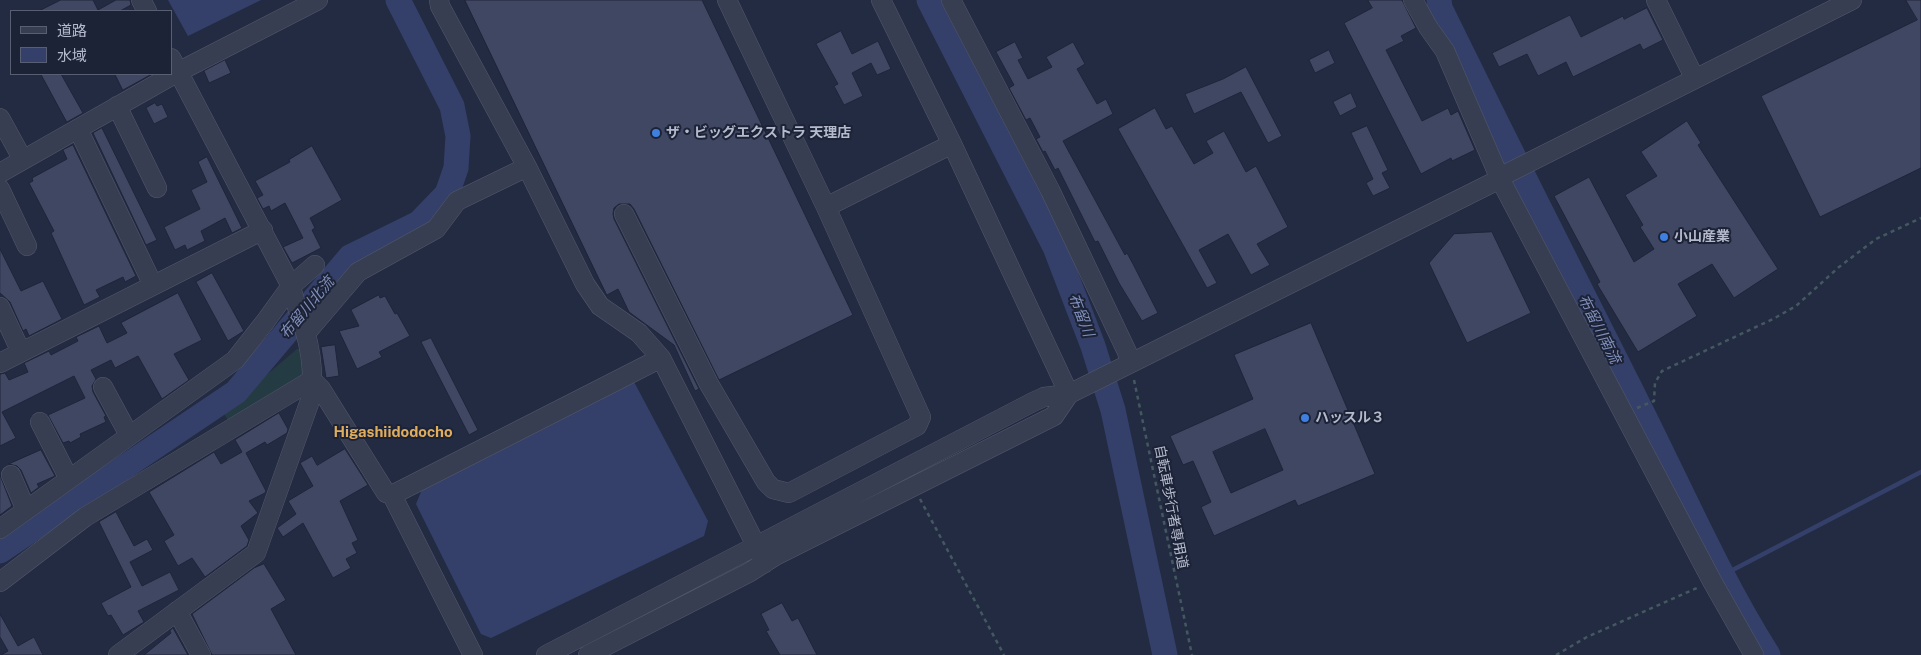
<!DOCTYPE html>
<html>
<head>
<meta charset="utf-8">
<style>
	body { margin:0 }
	#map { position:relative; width:1921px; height:655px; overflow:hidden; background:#232b43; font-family:"Public Sans","Noto Sans JP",sans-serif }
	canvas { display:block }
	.legend { position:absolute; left:10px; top:10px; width:162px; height:65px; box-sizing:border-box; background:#1c2337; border:1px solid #595f73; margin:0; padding:6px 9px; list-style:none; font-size:15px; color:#b5b9cc }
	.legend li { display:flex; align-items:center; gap:10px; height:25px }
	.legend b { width:25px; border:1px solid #595f73 }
</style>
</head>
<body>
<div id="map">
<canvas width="1921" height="655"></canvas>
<ul class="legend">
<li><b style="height:6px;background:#383e52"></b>道路</li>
<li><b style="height:14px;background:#344069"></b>水域</li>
</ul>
</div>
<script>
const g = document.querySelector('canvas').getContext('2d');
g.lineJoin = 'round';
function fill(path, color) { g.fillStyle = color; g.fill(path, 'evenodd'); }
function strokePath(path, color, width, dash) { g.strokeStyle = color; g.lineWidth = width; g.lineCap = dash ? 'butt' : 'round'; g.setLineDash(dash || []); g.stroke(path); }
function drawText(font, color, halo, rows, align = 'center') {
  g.font = font + ' "Public Sans","Noto Sans JP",sans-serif'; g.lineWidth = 4; g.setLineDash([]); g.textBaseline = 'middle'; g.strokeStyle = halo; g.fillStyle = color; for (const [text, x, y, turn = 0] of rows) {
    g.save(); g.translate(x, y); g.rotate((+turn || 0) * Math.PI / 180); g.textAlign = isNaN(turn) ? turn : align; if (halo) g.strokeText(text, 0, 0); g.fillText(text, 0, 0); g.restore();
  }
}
const green = new Path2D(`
	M297,349H302L305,378L229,422L223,412Z`);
const water = new Path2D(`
	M168,0H261L188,36Z
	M633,380L708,521L704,536L491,638L481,634L416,504L423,487Z`);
const stream = new Path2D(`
	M1723,575L1921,472`);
const river = new Path2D(`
	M929,0L1055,247L1093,346L1113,410L1165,655
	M1439,0L1440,8C1504,139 1570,269 1636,400C1679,485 1717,574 1768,655
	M0,551L236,392L350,257L419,223L447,194L456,168L458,136L452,106L398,0`);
const building = new Path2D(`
	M61,0H93L98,10L116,0H130L131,5L120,11H39Z
	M465,0H702L853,315L719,380L634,209L630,204H619L614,208L613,214L614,219L699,389L695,391L674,345L629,312L618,289L607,295Z
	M1368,0H1402L1416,28L1401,36L1404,41L1386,50L1422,121L1448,108L1451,115L1458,111L1475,150L1452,161L1451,158L1421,174L1344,23L1372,8Z
	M1906,0H1921V168L1820,217L1761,96L1917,20Z
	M1647,8L1663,40L1643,50L1640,44L1573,77L1566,62L1538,76L1527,54L1499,67L1492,53L1570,15L1581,37L1623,16L1624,19Z
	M841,31L852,54L878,41L891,69L877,75L871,63L852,73L863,96L844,105L834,86L838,84L816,44Z
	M1015,42L1023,58L1018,60L1028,79L1052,67L1046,57L1073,42L1085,64L1077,69L1097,104L1106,99L1113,114L1063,141L1125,255L1127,253L1133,264L1158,313L1142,321L1119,283L1098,241L1095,242L1058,168L1055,170L1045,151L1043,152L1036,139L1040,137L1030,118L1026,120L1009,88L1014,85L996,52Z
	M1329,50L1335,63L1315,73L1309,60Z
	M225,60L231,73L209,83L204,71Z
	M1246,67L1282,136L1268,143L1241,92L1194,114L1185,94L1223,79Z
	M41,74H61L83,113L67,122Z
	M115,74H152L123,90Z
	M1351,93L1357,107L1340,116L1333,102Z
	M155,103L157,106L162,104L168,117L154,124L146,108Z
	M1155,108L1166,129L1172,126L1194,164L1213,153L1206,141L1224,131L1246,172L1256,166L1288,227L1257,244L1270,265L1251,275L1228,234L1199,250L1217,283L1207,288L1118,129Z
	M1687,121L1701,143L1698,145L1778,269L1734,298L1712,264L1678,284L1697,316L1638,352L1597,284L1600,282L1554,196L1589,177L1634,262L1654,249L1640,227L1643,225L1625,195L1657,176L1641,152Z
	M1367,126L1388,170L1382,173L1390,188L1373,196L1366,183L1373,179L1351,133Z
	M102,128L157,240L146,245L93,133Z
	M73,145L136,276L125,282L123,277L96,290L100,297L84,305L51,233L54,231L29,183L33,181L32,178L67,159L63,150Z
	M312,146L342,200L310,218L315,228L312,230L321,248L292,263L283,247L303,238L285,203L271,211L269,206L263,209L257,198L263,195L255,181L290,162L289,160Z
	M207,157L242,228L232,233L225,218L201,231L205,241L187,250L185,245L175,250L164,227L200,209L191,190L207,182L198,162Z
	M1492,232L1531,313L1467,343L1429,263L1454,234Z
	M0,249L21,291L43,281L62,319L29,336L26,329L23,331L10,302L0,293Z
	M212,273L244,331L228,341L196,282Z
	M178,293L202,340L174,354L189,380L162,399L138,356L115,368L111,360L91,370L96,379L92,386L93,392L106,416L104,417L106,422L80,434L81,437L70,443L69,441L63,443L48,415L85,398L74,376L2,412L16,438L0,446V374L5,373L9,380L28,372L24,363L49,351L51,355L78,341L76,337L99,326L107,343L127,333L121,323Z
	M379,295L380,298L385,296L395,314L397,313L410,336L379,352L382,357L357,369L339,331L359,326L351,310Z
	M1311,323L1375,474L1298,506L1295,500L1214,536L1201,507L1211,502L1193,461L1183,465L1170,436L1253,399L1234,355ZM1265,429L1283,470L1231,493L1213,452Z
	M431,338L478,430L469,435L421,342Z
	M335,345L339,376L326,378L321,347Z
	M279,413L288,429L287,433L267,445L265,442L246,453L266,491L265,493L249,501L258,513L241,526L249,540L247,546L205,577L192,558L178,566L164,541L174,535L149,492L214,452L221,464L242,452L235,440Z
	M345,449L368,485L340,501L358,540L352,543L357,553L346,559L351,568L333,578L303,523L283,537L277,528L296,514L288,501L313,486L300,463L312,456L317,465Z
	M41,450L55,476L37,484L39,487L31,493L21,470L17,466L9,464Z
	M0,475L12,506L0,515Z
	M116,512L134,546L147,539L153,550L130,562L142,586L170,572L179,590L138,611L144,622L123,635L111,615L108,616L101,603L131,587L99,522Z
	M264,564L286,600L271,609L296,655H212L192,614L254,568Z
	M782,603L792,621L798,618L817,655H780L766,631L769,630L761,614Z
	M0,614L18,646L34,637L43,655H1L8,651L0,637Z
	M173,628L188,655H144L171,633L170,631Z`);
const path = new Path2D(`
	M1134,380L1192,655
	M1637,408L1654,401L1655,383L1662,371L1773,319L1796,306L1839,267L1876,239L1921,218
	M920,499L1004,655
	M1556,655L1587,637L1699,587`);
const minor = new Path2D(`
	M141,0L147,11
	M439,0L440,6L527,167L585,284L600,306L639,333L661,358L765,563
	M881,0L952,144L1069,394
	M951,0L1050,190L1127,352L1130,363
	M1413,0L1428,27L1445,51L1500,179L1712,581L1754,655
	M1656,0L1695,79
	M117,106L157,188
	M0,118L23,160
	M78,129L153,285
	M0,173L178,72L318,0
	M0,189L27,246
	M826,207L952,144
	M624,214L709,384L766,482L773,489L789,493L917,426L921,417L826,207L727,0
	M0,307L21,352
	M306,333L358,272L436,229L457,201L527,167
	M0,363L263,230
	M312,380L321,389L386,493L392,495L473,655
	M103,387L129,435
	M40,422L69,479
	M11,475L26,510
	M392,495L661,358
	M0,529L235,360L265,322L291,286L315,265
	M0,582L85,517L312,380
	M177,611L201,655
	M118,655L256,553L312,395C313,375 311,351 305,331C301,316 294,302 291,286L171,58
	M546,655L1033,402L1044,397L1069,394L1500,179L1504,175L1852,0
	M588,655L750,572L775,556L1054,416L1069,394`);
const markers = [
	[656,133,5,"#3f7fe0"],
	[1664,237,5,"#3f7fe0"],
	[1305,418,5,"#3f7fe0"]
];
const poiNames = [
	["ザ・ビッグエクストラ 天理店",666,133],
	["小山産業",1674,237],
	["ハッスル３",1315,418]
];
const streetNames = [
	["自転車歩行者専用道",1171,507,79]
];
const waterNames = [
	["布留川北流",307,308,-50],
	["布留川",1081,315,69],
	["布留川南流",1599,329,63]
];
const neighbourhoodNames = [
	["Higashiidodocho",393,432]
];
fill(green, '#253b44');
fill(water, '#344069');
strokePath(stream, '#344069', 4.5);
strokePath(river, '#344069', 25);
fill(building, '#404763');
strokePath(building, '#1f2539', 1);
strokePath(minor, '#53596c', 20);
strokePath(path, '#445860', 2.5, [4, 4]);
strokePath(minor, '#383e52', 19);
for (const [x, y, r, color] of markers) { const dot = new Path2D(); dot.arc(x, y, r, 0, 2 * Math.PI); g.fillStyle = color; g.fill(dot); strokePath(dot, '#1c2337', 2); }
drawText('bold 14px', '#b5b9cc', '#1c2337', poiNames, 'left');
drawText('14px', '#b5b9cc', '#1c2337', streetNames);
drawText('italic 15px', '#818fba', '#1c2337', waterNames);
drawText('bold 15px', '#dfad5d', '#1c2337', neighbourhoodNames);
</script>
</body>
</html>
